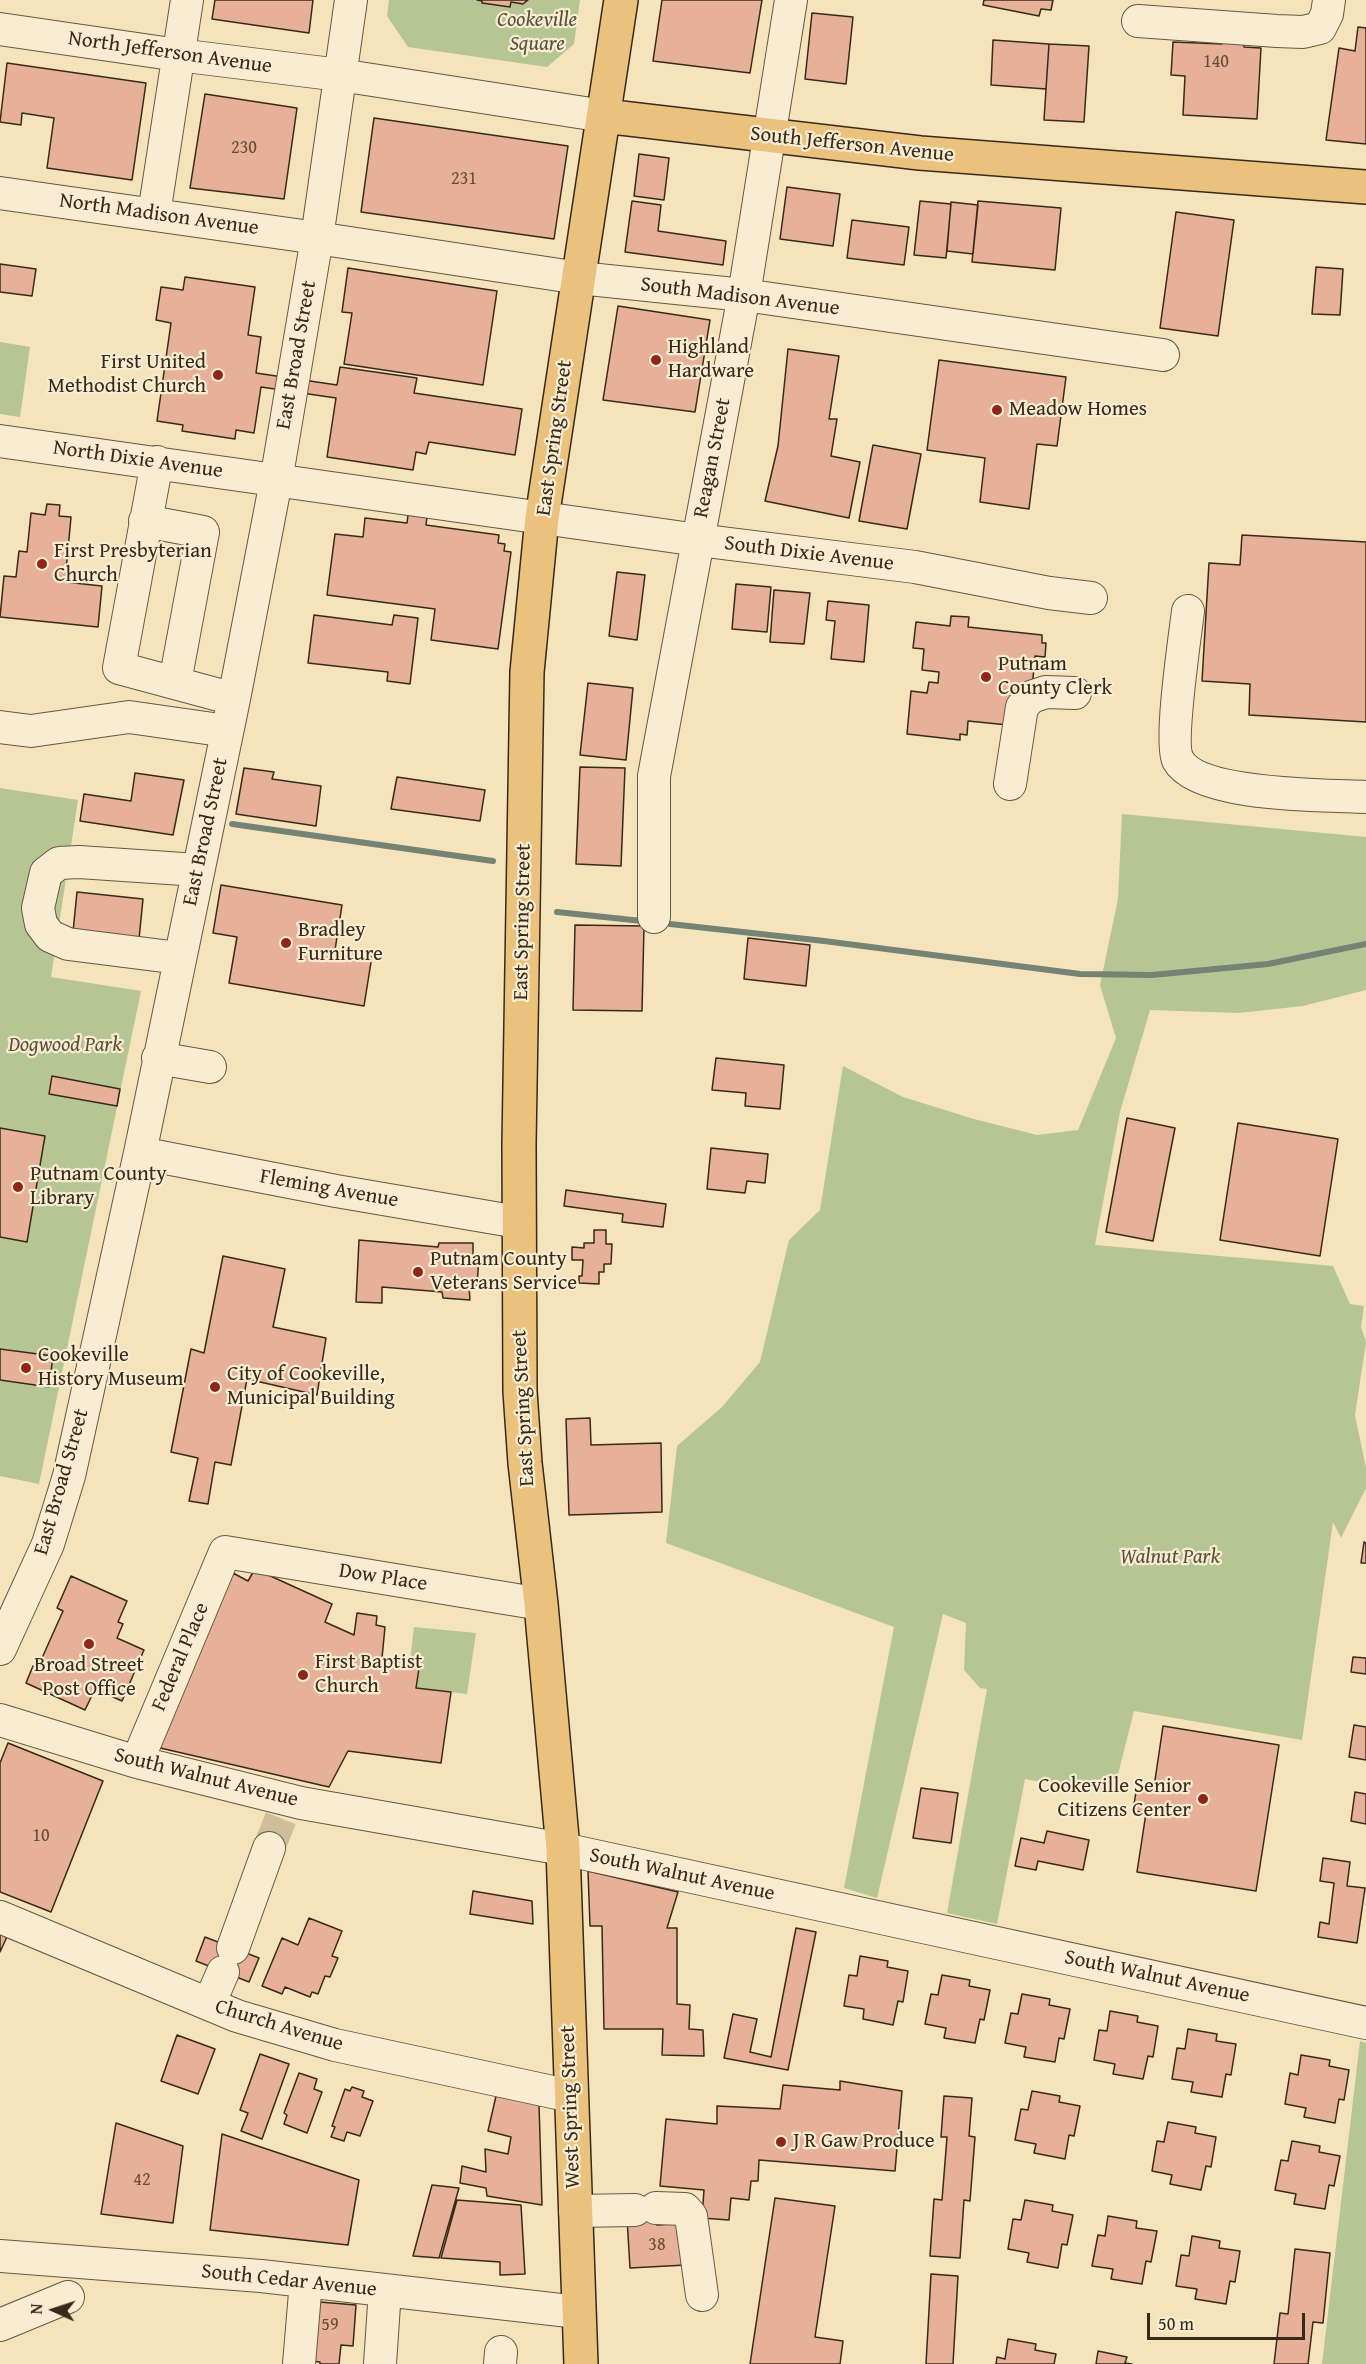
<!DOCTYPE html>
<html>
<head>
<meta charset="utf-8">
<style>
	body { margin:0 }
	#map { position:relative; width:1366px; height:2364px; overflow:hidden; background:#f4e3bb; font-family:"Gentium Book Plus",serif }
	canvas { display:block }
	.north { position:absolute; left:24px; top:2280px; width:60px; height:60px; -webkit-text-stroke:4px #f8edd3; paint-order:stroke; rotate:273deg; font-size:16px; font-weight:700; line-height:24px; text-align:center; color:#382a18 }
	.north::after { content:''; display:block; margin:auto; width:21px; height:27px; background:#382a18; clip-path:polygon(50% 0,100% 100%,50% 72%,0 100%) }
	.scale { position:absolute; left:1147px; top:2313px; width:158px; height:27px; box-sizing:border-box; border:3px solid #382a18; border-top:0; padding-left:8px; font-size:18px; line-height:21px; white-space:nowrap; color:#382a18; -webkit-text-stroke:4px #f8edd3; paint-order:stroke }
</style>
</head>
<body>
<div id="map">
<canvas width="1366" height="2364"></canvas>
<div class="north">N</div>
<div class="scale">50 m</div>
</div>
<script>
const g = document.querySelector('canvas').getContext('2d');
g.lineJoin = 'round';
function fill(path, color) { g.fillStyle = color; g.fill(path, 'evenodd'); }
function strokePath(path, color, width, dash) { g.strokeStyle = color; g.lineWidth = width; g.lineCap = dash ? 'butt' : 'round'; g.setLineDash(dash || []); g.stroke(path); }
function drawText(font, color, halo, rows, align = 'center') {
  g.font = font + ' "Gentium Book Plus",serif'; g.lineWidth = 4.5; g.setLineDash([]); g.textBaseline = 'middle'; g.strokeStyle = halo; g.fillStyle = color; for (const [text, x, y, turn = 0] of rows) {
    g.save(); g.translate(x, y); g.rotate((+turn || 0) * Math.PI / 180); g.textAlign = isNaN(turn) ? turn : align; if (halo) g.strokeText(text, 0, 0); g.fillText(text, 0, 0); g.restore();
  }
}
const green = new Path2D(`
	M389,0H580L574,44L547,67L408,47L387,16Z
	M0,342L30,347L20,417L0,414Z
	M0,788L78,800L51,977L141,991L39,1484L0,1476Z
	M1122,814L1366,837V990L1303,1006L1238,1013L1150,1010L1120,1112L1095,1245L1333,1266L1350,1304L1364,1306L1361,1327L1366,1342L1355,1415L1366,1468V1488L1341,1538L1333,1522L1302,1740L1134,1711L1113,1794L1025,1779L997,1924L947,1913L987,1689L980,1688L964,1670L966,1623L943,1614L877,1898L844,1888L894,1627L666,1543L677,1446L722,1407L760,1362L789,1240L820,1210L843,1066L903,1097L974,1119L1037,1135L1078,1130L1116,1038L1100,985L1118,899Z
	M414,1627L476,1633L467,1694L416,1688L420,1662L410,1661Z
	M1360,2041L1366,2043V2364H1322Z`);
const stream = new Path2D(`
	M232,824L493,861
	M557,912L642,921
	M670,924L824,941L1080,974L1152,975L1268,964L1366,944`);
const building = new Path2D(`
	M215,0H313L309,33L212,19Z
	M477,0H528L523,4L511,2L510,7L482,3V1Z
	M662,0H762L750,73L653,61Z
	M984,0H1053L1051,10L1041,9L1039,16L983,5Z
	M812,13L853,17L846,84L805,79Z
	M1246,21L1244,47L1261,48L1257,119L1183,115L1185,76L1171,75L1173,42L1222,44L1223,26Z
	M1358,27L1366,28V144L1326,140L1339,48L1355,51Z
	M993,40L1049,44L1046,89L991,85Z
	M1049,44L1089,46L1084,122L1044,120Z
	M7,63L146,83L132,180L47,168L54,118L22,113L21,125L0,122Z
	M205,94L297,108L284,199L190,188Z
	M374,118L568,146L554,239L361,212Z
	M639,154L669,158L664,200L634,196Z
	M787,187L840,194L833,246L780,239Z
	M632,201L661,205L658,231L726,241L723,265L625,252Z
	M920,201L951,204L946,258L914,255Z
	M978,201L1061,208L1055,270L972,262Z
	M951,202L978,205L973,254L947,251Z
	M1176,212L1234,220L1218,336L1160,328Z
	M852,220L909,227L904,265L847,258Z
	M0,264L36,269L32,296L0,292Z
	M1316,267L1343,269L1340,315L1312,314Z
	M348,268L497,291L483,385L344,364L352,313L342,312Z
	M185,277L255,287L248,335L261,337L256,373L337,385L340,367L417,378L414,393L522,409L515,455L429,442L426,454L416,452L413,470L327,457L336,398L261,387L254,433L236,430L235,439L182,431L183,425L157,421L171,323L156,320L161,287L183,290Z
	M618,306L710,320L695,412L603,400Z
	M788,349L839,356L829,419H837L831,456L860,462L849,518L765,501L778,446Z
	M939,360L1066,377L1057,446L1037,444L1029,509L980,502L985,458L927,450Z
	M873,445L921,454L907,529L859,521Z
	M47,504L60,505L59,516L71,517L65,582L102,586L98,627L0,617L4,576L16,577L19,551L27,552L31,513L45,515Z
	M408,515L427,517L426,525L499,535L498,543L505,544L504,551L511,552L498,649L431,640L435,609L327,595L335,534L363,537L365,518L407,523Z
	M1242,535L1366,542V722L1249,715L1250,684L1202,681L1209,563L1240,565Z
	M617,572L645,575L637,640L609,636Z
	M736,584L771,587L767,632L732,629Z
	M774,590L810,593L804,644L770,642Z
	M828,601L869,605L864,662L831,659L835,621L826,620Z
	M314,615L392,625L394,615L418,618L410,684L387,681L388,672L308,663Z
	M951,616L969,617L968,627L1042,635V643H1046L1045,657L1035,656L1032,689L1008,725L968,721L967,735L960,734V740L907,734L911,691L927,693L929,682L938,683L939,672L922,670L924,649L913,648L916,622L950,626Z
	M588,683L633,688L626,760L580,755Z
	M580,767L625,768L621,866L576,864Z
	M244,768L274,772L272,779L321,786L316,826L236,814Z
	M135,773L184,780L173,835L80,821L84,794L131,801Z
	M397,777L485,790L480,821L391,809Z
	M221,885L342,905L335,950L372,956L364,1006L229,983L237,937L213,933Z
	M77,892L143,899L139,939L73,932Z
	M575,925L644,926L642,1011L573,1010Z
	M748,938L810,945L806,986L744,979Z
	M716,1058L784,1065L780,1109L745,1106L746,1093L712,1090Z
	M52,1076L120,1089L117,1106L49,1094Z
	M1127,1118L1175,1128L1153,1241L1106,1232Z
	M1238,1123L1338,1139L1320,1256L1220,1240Z
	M0,1128L45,1136L27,1242L0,1237Z
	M711,1148L768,1154L765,1183L747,1181L745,1193L707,1189Z
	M566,1190L666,1204L663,1227L622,1222L623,1214L564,1206Z
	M594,1230H606V1244H612L611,1264H604V1272H599V1284L579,1283V1276H582L583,1260H572V1247L584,1248V1243H594Z
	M359,1240L438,1247L439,1243H473V1257L479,1258L477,1285L469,1286L470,1300L443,1298L442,1292L382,1287V1303L356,1302Z
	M223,1256L285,1269L273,1327L326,1338L317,1395L247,1379L231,1465L215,1462L208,1504L189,1501L198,1458L171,1452L191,1349L204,1353Z
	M0,1349L53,1356L49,1387L0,1380Z
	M590,1418L591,1445L661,1443L662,1512L569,1515L566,1419Z
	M1364,1542L1366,1543V1563H1361Z
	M255,1569L332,1604L325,1622L354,1635L357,1613L377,1616L376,1625L385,1627L382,1658L420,1662L416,1688L451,1692L441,1763L348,1751L329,1787L156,1747L233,1573L248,1581Z
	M71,1576L127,1601L118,1622L123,1624L117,1638L144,1650L122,1701L95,1689L85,1710L26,1683L33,1666L38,1667L63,1611L57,1608Z
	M1353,1657L1366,1658V1674L1351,1672Z
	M1354,1725L1366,1727V1760L1349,1757Z
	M1163,1726L1279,1745L1256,1891L1137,1872L1146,1813L1133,1811L1137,1785L1154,1787Z
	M8,1743L103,1781L51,1912L0,1892V1763Z
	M921,1788L958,1793L951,1843L913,1838Z
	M1355,1792L1366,1794V1824L1351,1821Z
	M1047,1831L1089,1840L1083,1870L1038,1861L1036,1870L1015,1866L1021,1838L1044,1843Z
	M1323,1858L1350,1862L1347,1886L1365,1888L1357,1943L1318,1937L1320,1922L1329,1924L1334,1883L1320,1881Z
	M588,1871L678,1892L667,1928H677V2004L690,2005L689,2029L703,2030L704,2056L662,2055L663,2029H604L602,1926H590Z
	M473,1891L532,1901L533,1924L470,1914Z
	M309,1918L342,1931L332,1956L338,1958L330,1977L325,1976L318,1994L312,1992L310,1997L285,1987L282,1994L262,1986L282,1938L298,1945Z
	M0,1924L11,1928L0,1952Z
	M796,1928L816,1932L788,2070L724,2058L733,2014L757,2019L750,2052L771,2057Z
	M205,1937L259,1958L249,1982L196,1961Z
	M860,1956L888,1961L887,1967L908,1971L903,2002L898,2001L893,2025L863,2019L864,2009L844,2006L849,1975L857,1976Z
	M942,1975L970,1980L969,1986L990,1990L984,2020L980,2019L975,2043L944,2038L946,2028L925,2024L931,1994L938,1995Z
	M1022,1994L1050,1999L1049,2005L1070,2009L1064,2039L1059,2038L1055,2062L1024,2057L1026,2047L1005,2043L1011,2013L1018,2014Z
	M1110,2011L1138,2016L1137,2022L1158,2026L1153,2057L1148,2056L1143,2079L1113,2074L1115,2064L1094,2060L1099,2030L1107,2031Z
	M1188,2029L1217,2034L1216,2041L1236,2044L1231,2075L1226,2074L1222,2097L1191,2092L1193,2082L1172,2079L1177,2048L1185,2049Z
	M177,2035L215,2049L198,2094L161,2081Z
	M260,2054L289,2064L262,2139L241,2131L248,2113L240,2110Z
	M1301,2055L1330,2060L1329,2066L1349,2070L1344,2100L1339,2099L1335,2123L1304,2117L1306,2108L1285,2104L1290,2073L1298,2075Z
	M299,2073L317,2079L314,2089L322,2092L307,2133L284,2124L287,2115L284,2113Z
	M840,2081L902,2091L895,2171L759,2160L758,2181H751L749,2200L731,2198L729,2220L702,2218L704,2190L660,2186L666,2119L717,2124V2106L780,2109L783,2085L840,2090Z
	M352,2087L364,2091L362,2097L373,2101L360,2136L347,2132L344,2141L331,2137L335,2127L332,2126L345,2089L350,2091Z
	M1032,2091L1060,2096L1059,2102L1080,2106L1074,2136L1069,2135L1065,2159L1034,2153L1036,2144L1015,2140L1021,2109L1028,2110Z
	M496,2096L539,2104L542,2205L487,2196L486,2188L460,2183L462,2166L486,2172L485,2149L508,2154L511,2137L488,2131Z
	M944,2096L972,2098L969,2136L975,2137L970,2201L964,2200L960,2258L930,2256L934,2199L942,2200L947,2137H941Z
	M1168,2122L1196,2127L1195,2133L1216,2137L1211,2167L1206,2166L1201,2190L1170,2184L1172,2175L1152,2171L1157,2141L1164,2142Z
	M116,2123L183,2146L173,2223L101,2214Z
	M222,2134L359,2180L348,2245L210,2230Z
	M1292,2141L1320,2146L1319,2152L1340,2156L1334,2186L1329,2185L1325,2209L1294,2204L1296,2194L1275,2190L1281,2160L1288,2161Z
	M432,2185L459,2188L439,2258L413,2256Z
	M775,2198L835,2206L815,2337L843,2341L840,2364H750Z
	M457,2200L521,2205L525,2274L500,2275V2262L441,2258Z
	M1025,2200L1053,2205L1052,2211L1073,2215L1067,2245L1062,2244L1058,2268L1027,2262L1029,2253L1008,2249L1013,2219L1021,2220Z
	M656,2204L657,2225L684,2223L686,2265L630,2268L627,2218Z
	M1108,2216L1137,2221L1136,2228L1157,2231L1151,2262L1146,2261L1142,2284L1111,2279L1113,2269L1092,2266L1098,2235L1105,2236Z
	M1192,2236L1220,2241L1219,2248L1240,2251L1235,2282L1230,2281L1226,2304L1195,2299L1197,2289L1176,2286L1181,2255L1189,2256Z
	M1295,2249L1330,2253L1323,2323L1313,2322L1308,2364H1274L1280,2313L1288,2314Z
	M931,2274L958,2276L953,2364H926Z
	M308,2301L356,2305L353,2346L341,2345L339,2364H320V2362L303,2360Z
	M1008,2339L1036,2344L1035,2350L1056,2354L1054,2364H996L997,2357L1005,2359Z
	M1098,2351L1127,2357L1125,2363L1132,2364H1096Z`);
const minorTunnel = new Path2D(`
	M269,1848L288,1800`);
const minor = new Path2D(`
	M1138,21L1277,31L1303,32L1320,28L1327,14L1329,0
	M0,29L178,55L340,75L604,116
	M0,193L317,238L579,278L744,295L1163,355
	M154,214L187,0
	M0,441L698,540L915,567L1049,593L1091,598
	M157,462L119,668L234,699
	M145,521L203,532L175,682
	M1188,611C1185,636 1169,743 1178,760C1198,797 1327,795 1366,797
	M0,727L31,731L129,717L227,731
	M1010,784L1022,707L1031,697L1046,692L1075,693
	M654,917V776L744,295L791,0
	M179,958L68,944L50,936L41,924L38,908L46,873L59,863L79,862L198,870
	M158,1058L210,1067
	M140,1153L336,1191L518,1222
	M0,1649L48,1544L69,1476L140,1153L234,699L276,481L317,238L351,0
	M0,1720L137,1762L301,1803L563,1849L1366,2023
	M137,1762L225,1552L541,1604
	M0,1917L237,2016L335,2045L571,2096
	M233,1948L269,1848
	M209,2004L223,1972
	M656,2208L685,2209L691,2216L702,2295
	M575,2211L635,2210
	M0,2256L261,2276L578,2312
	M0,2325L68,2297
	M299,2364L306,2281
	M380,2364L385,2290
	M500,2364L501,2352`);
const major = new Path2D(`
	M604,116L920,153L1366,187
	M581,2364L563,1849L541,1604L525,1463L520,1391L519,1144L527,672L542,518L621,0`);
const markers = [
	[656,360,6,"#8f2418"],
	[218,375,6,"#8f2418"],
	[997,410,6,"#8f2418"],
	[42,564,6,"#8f2418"],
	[986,677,6,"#8f2418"],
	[286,943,6,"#8f2418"],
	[18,1187,6,"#8f2418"],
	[418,1272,6,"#8f2418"],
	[26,1368,6,"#8f2418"],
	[215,1387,6,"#8f2418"],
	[89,1644,6,"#8f2418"],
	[303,1675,6,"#8f2418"],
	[1203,1799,6,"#8f2418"],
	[781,2142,6,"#8f2418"]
];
const numberNames = [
	["140",1216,62],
	["230",244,148],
	["231",464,179],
	["10",41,1836],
	["42",142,2180],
	["38",657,2245],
	["59",330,2325]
];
const parkNames = [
	["Cookeville",537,21],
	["Square",537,45],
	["Dogwood Park",65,1046],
	["Walnut Park",1170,1558]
];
const streetNames = [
	["North Jefferson Avenue",170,53,8],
	["South Jefferson Avenue",852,145,6],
	["North Madison Avenue",159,215,8],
	["South Madison Avenue",740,297,7],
	["East Broad Street",297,355,-80],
	["East Spring Street",555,438,-82],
	["Reagan Street",713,458,-79],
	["North Dixie Avenue",138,460,8],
	["South Dixie Avenue",809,554,7],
	["East Broad Street",206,832,-78],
	["East Spring Street",523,922,-89],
	["Fleming Avenue",329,1189,10],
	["East Spring Street",524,1408,-93],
	["East Broad Street",62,1482,-74],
	["Dow Place",383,1578,9],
	["Federal Place",181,1657,-67],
	["South Walnut Avenue",206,1778,14],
	["South Walnut Avenue",682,1875,12],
	["South Walnut Avenue",1157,1977,12],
	["Church Avenue",279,2026,17],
	["West Spring Street",571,2107,-92],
	["South Cedar Avenue",289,2281,6]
];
const poiNames = [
	["Highland",668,348],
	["Hardware",668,372],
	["First United",206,363,"right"],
	["Methodist Church",206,387,"right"],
	["Meadow Homes",1009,410],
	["First Presbyterian",54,552],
	["Church",54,576],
	["Putnam",998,665],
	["County Clerk",998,689],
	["Bradley",298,931],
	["Furniture",298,955],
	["Putnam County",30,1175],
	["Library",30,1199],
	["Putnam County",430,1260],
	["Veterans Service",430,1284],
	["Cookeville",38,1356],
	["History Museum",38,1380],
	["City of Cookeville,",227,1375],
	["Municipal Building",227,1399],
	["First Baptist",315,1663],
	["Church",315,1687],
	["Broad Street",89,1666,"center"],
	["Post Office",89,1690,"center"],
	["Cookeville Senior",1191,1787,"right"],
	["Citizens Center",1191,1811,"right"],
	["J R Gaw Produce",793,2142]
];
fill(green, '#b6c594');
strokePath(stream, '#748373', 6);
fill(building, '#e6b099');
strokePath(building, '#382a18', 1.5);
strokePath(minorTunnel, '#cebe9a', 32, [32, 16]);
strokePath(minor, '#675841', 34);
strokePath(major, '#382a18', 36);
strokePath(minor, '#f8edd3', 32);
strokePath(major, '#eac27e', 33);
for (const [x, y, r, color] of markers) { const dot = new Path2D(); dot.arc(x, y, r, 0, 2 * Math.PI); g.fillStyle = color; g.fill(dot); strokePath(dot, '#f8edd3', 2); }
drawText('18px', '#644c38', null, numberNames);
drawText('italic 21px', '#585137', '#f8edd3', parkNames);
drawText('21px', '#382a18', '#f8edd3', streetNames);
drawText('21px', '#382a18', '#f8edd3', poiNames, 'left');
</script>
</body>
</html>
